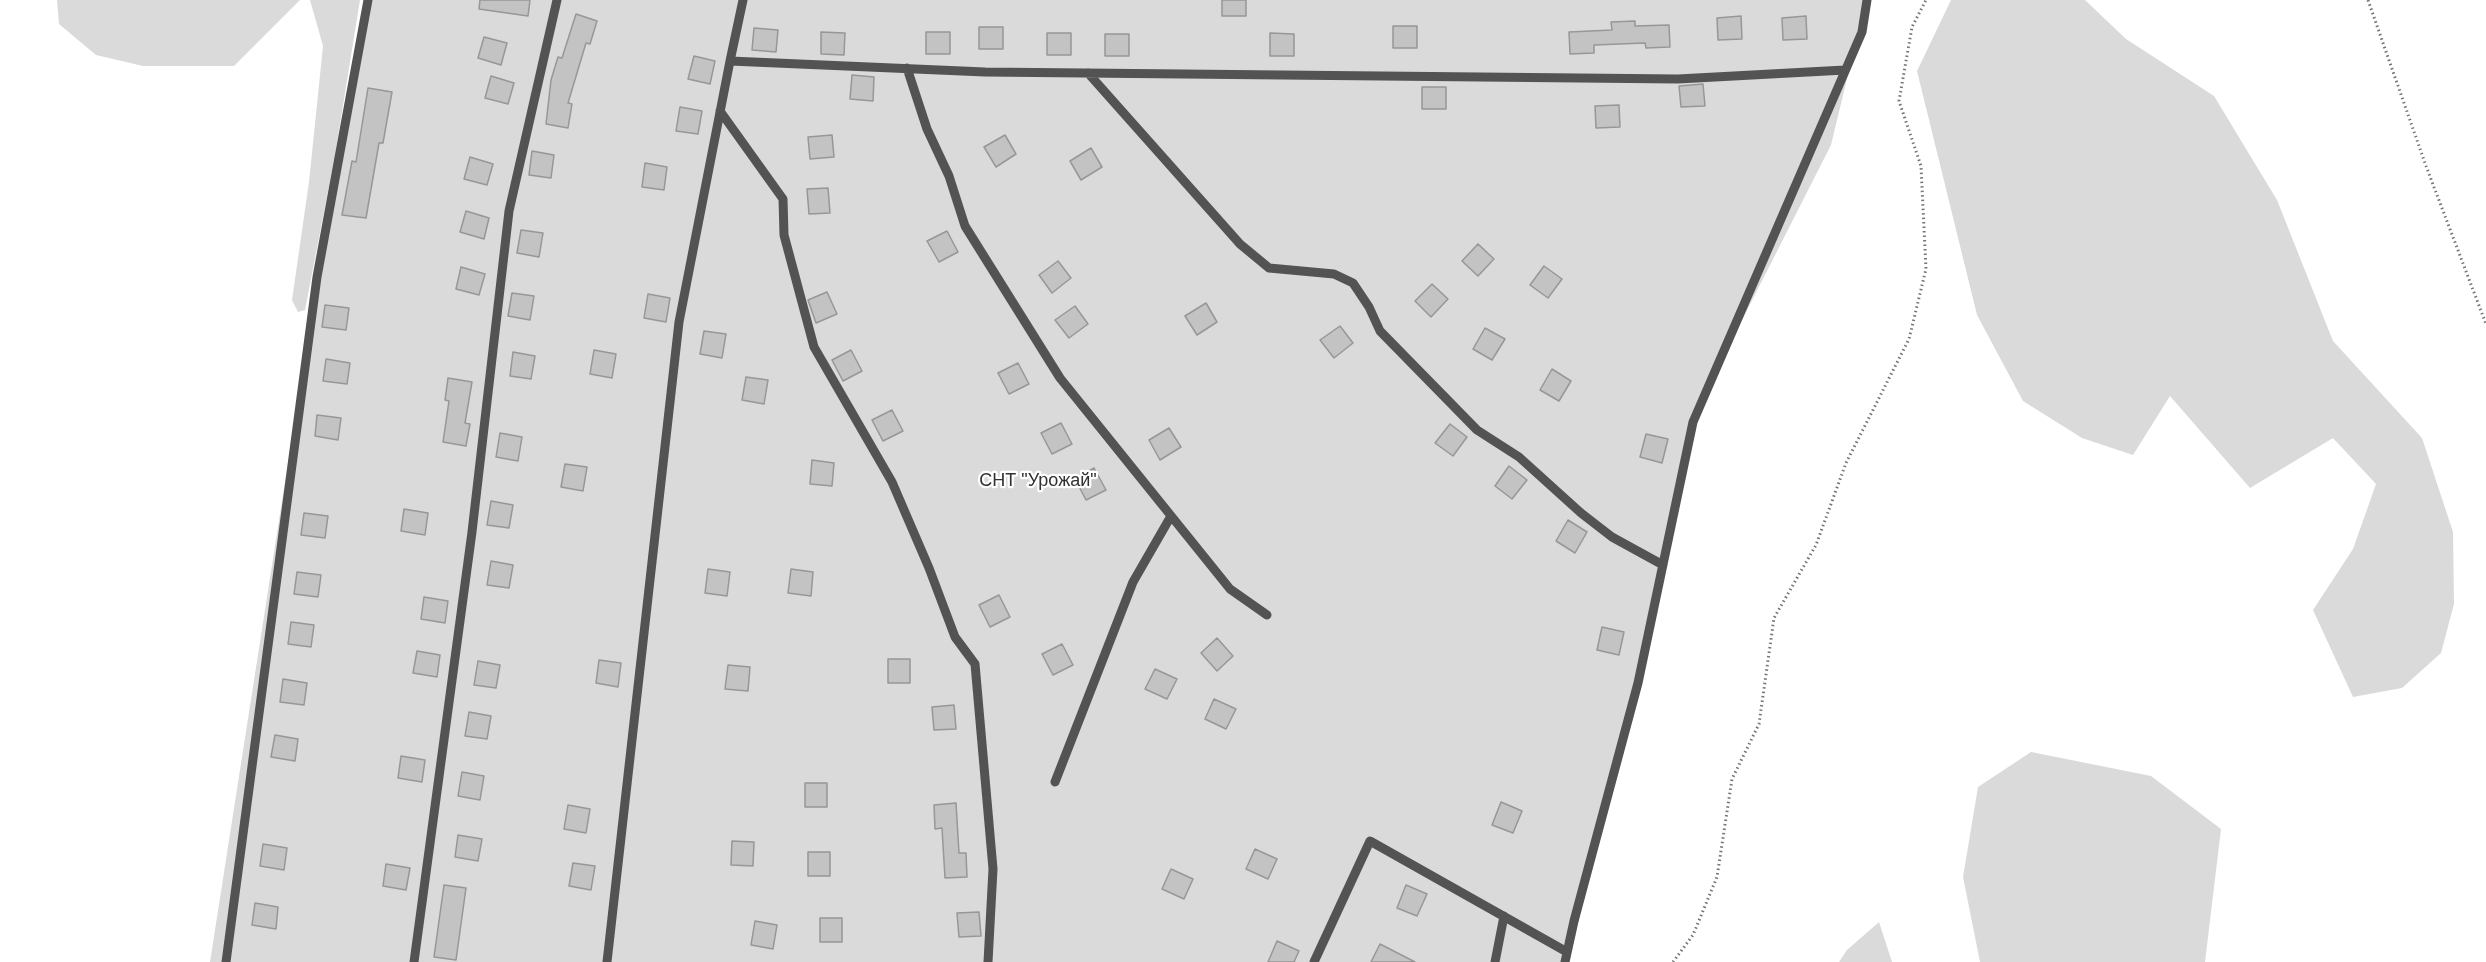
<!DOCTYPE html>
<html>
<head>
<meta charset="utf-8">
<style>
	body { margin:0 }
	canvas { display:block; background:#fff }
</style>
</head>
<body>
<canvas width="2486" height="962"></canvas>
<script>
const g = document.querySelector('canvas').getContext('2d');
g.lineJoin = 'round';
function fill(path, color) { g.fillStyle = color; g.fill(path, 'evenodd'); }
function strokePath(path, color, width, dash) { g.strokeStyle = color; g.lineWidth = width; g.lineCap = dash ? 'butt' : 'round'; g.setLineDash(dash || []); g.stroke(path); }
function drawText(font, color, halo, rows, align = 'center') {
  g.font = font + ' Helvetica,sans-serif'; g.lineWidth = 4.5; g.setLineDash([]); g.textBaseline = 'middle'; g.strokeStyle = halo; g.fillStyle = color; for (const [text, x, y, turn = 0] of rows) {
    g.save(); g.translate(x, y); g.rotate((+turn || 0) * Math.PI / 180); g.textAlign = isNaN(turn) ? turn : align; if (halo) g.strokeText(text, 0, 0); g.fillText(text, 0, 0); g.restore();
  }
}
const green = new Path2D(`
	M57,0H300L234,66H143L96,55L59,24Z
	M310,0H360L335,155L305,310L298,312L292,300L309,182L323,46Z
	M365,0H1866L1831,145L1704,395L1569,962H210L317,277Z
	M1951,0H2085L2126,39L2214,96L2277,200L2333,341L2422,438L2453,532L2454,604L2441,653L2402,688L2353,697L2313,610L2353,549L2376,484L2333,438L2250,488L2170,396L2133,455L2082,438L2023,401L1977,315L1917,71Z
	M2031,752L2151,776L2221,829L2205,962H1980L1963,877L1978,787Z
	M1879,922L1892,962H1839L1847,950Z`);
const building = new Path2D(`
	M480,0H530L528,16L479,9Z
	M1222,0H1246V16H1222Z
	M576,14L597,21L590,44L586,43L568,103L572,104L568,128L546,124L551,80L558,57L562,58Z
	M1741,16L1742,39L1718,40L1717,18Z
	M1806,16L1807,39L1783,40L1782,18Z
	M1635,21V26L1669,25L1670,47L1646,48L1645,43L1594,45V53L1570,54L1569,32L1612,30L1611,22Z
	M1393,26H1417V48H1393Z
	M979,27H1003V49H979Z
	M754,28L778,30L776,52L752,50Z
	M821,32L845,33L844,55L821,54Z
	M926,32H950V54H926Z
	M1047,33H1071V55H1047Z
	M1270,33L1294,34V56H1270Z
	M1105,34H1129V56H1105Z
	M484,37L507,43L501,65L478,58Z
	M694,56L715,61L710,84L688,79Z
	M852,75L874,77L873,101L850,99Z
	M491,76L514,83L508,104L485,98Z
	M1703,84L1705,106L1681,107L1679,86Z
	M1422,87H1446V109H1422Z
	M368,88L392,92L383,143H379L366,218L342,215L352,161L356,162Z
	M1619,105L1620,127L1596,128L1595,106Z
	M680,107L702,111L698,134L676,131Z
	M832,135L834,157L810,159L808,137Z
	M1005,135L1016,154L996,167L984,147Z
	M1091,148L1102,167L1081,180L1070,161Z
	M532,151L554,155L551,178L529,175Z
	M470,157L493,164L487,185L464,179Z
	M645,163L667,167L664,190L642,187Z
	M828,188L830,213L809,214L807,189Z
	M466,211L489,218L484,239L460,232Z
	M521,230L543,233L539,257L517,253Z
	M947,231L958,252L939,262L927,241Z
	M1478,244L1494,259L1478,276L1462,261Z
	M1058,261L1071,278L1052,293L1039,275Z
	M1544,266L1562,279L1548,298L1530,285Z
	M461,267L485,274L479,295L456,289Z
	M1432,284L1448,299L1431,317L1415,301Z
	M827,292L837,314L816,323L808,300Z
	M512,293L534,296L530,320L508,316Z
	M648,294L670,298L666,322L644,318Z
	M1206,303L1217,322L1197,335L1185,316Z
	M325,305L349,308L346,330L322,327Z
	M1075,306L1088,324L1069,338L1055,320Z
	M1340,326L1353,343L1334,358L1320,340Z
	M1485,328L1505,339L1492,360L1473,349Z
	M704,331L726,334L722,358L700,354Z
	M594,350L616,354L612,378L590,374Z
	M851,350L862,371L843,381L832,360Z
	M513,352L535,356L531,379L510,376Z
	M326,359L350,363L347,384L323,381Z
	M1018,363L1029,384L1009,394L998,373Z
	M1552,369L1571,381L1559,401L1540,390Z
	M746,377L768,380L764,404L742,400Z
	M448,378L472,382L465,423L470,424L466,446L443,442L449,401L445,400Z
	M892,410L903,431L883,441L872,420Z
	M317,415L341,418L338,440L315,436Z
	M1061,423L1072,444L1052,454L1041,433Z
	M1450,424L1467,437L1453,456L1435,443Z
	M1169,428L1181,447L1160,460L1149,440Z
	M500,433L522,437L518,461L496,457Z
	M1646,434L1668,439L1662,463L1640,457Z
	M812,460L834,463L832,486L810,484Z
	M565,464L587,467L583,491L561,487Z
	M1509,466L1527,480L1512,499L1495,486Z
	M1094,468L1106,490L1086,500L1075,479Z
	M491,501L513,505L509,528L487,525Z
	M404,509L428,513L425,535L401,531Z
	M304,513L328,516L325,538L301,535Z
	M1568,520L1587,532L1575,553L1556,541Z
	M491,561L513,565L509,588L487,585Z
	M708,569L730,572L727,596L705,593Z
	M791,569L813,572L811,596L788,593Z
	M297,572L321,575L318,597L294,594Z
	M999,595L1010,617L990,627L979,605Z
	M424,597L448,601L445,623L421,619Z
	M291,622L314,625L311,647L288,644Z
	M1602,627L1624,632L1619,655L1597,650Z
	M1217,638L1233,656L1217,671L1201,653Z
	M1062,644L1073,665L1053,675L1042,654Z
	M417,651L440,655L437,677L413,673Z
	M888,659H910V683H888Z
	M599,660L621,663L618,687L596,683Z
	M478,661L500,665L496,688L474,685Z
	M728,665L750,667L748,691L725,689Z
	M1155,669L1177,679L1167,699L1145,689Z
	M283,679L307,683L304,705L280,702Z
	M1214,699L1236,709L1226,729L1205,719Z
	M954,705L956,729L934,730L932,707Z
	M469,712L491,716L487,739L465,736Z
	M275,735L298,739L295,761L271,757Z
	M401,756L425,760L422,782L398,778Z
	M462,772L484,776L480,800L458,796Z
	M805,783H827V807H805Z
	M1501,802L1522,811L1513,833L1492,825Z
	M956,803L959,853H966L967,877L945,878L942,828L935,829L934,805Z
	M568,805L590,809L586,833L564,829Z
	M458,835L482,839L478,861L455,857Z
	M732,841L754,842L753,866L731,865Z
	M263,844L287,848L284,870L260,866Z
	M1255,849L1277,859L1268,879L1246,869Z
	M808,852H830V876H808Z
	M573,863L595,866L591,890L569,886Z
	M386,864L410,868L406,890L383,886Z
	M1171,869L1193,879L1184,899L1162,889Z
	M444,885L466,888L456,960L434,957Z
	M1406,885L1427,894L1417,916L1397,908Z
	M255,903L278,907L276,929L252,925Z
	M979,912L981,936L959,937L957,913Z
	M820,918H842V942H820Z
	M755,921L777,925L773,949L751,945Z
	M1277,941L1299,951L1294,962H1268Z
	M1380,944L1415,962H1371Z`);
const path = new Path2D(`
	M2368,0L2426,166L2486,324
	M1673,962L1693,935L1717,877L1732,779L1759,724L1774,618L1816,545L1846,463L1909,339L1926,269L1921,166L1899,101L1912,27L1926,0`);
const lane = new Path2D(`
	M743,0L730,61L985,72L1678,79L1845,70
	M907,68L927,129L949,176L965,226L1060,378L1230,589L1267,615
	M1088,73L1240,244L1269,268L1334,274L1353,283L1369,307L1380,331L1477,430L1519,457L1581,513L1612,537L1663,565
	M720,111L783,199L784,235L814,347L892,482L929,568L955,637L975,664L993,869L988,962
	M1055,782L1133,582L1171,516
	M226,962L317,277L368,0
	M414,962L472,532L509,211L557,0
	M607,962L679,322L730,61
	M1314,962L1370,841L1567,952
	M1495,962L1504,916
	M1565,962L1574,921L1638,683L1693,422L1862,32L1867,0`);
const parkNames = [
	["СНТ \"Урожай\"",1038,481]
];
fill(green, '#dadada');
fill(building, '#c3c3c3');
strokePath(building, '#979797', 1.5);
strokePath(path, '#757575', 3, [1.5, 3]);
strokePath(lane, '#535353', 9);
drawText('18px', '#313131', '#fff', parkNames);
</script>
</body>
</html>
